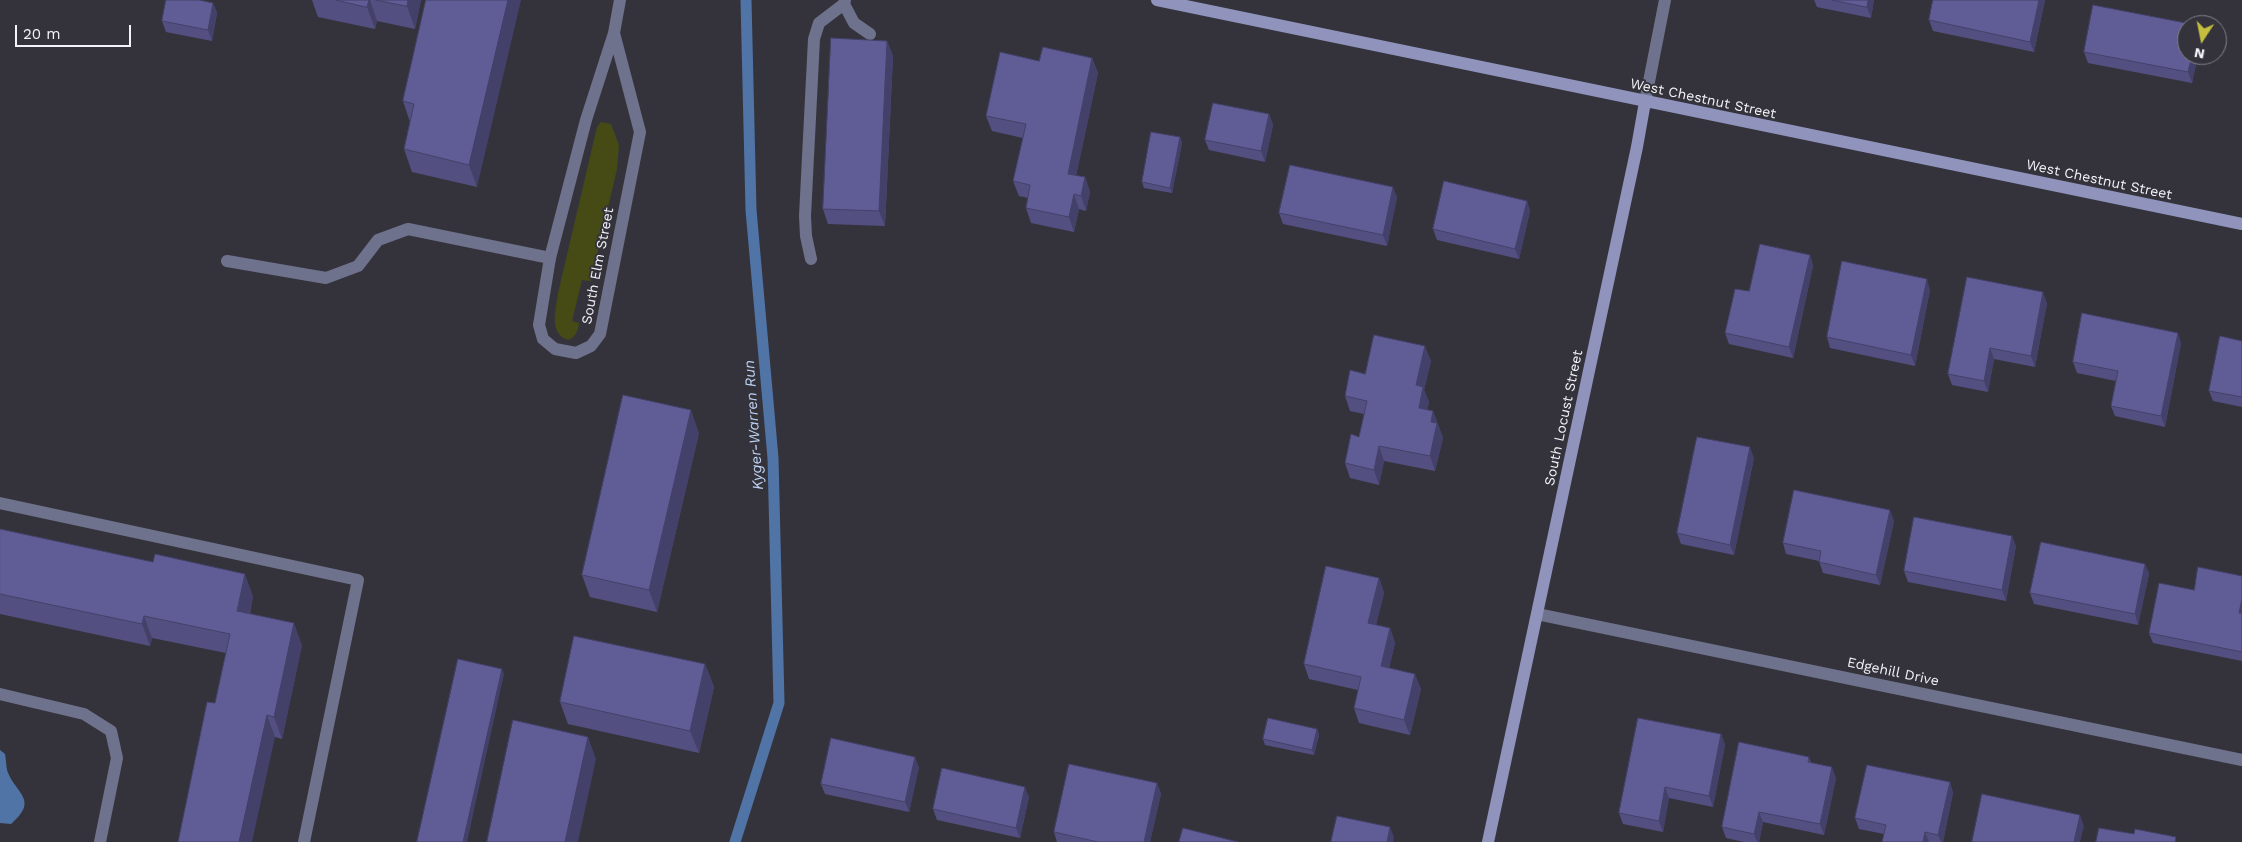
<!DOCTYPE html>
<html>
<head>
<meta charset="utf-8">
<style>
	body { margin:0 }
	#map { position:relative; width:2242px; height:842px; overflow:hidden; background:#34333c; font-family:"Work Sans",sans-serif }
	canvas { display:block }
	.north { position:absolute; left:2177px; top:15px; width:50px; height:50px; box-sizing:border-box; background:#34333c; border:1px solid #808088; border-radius:50%; rotate:191deg; font-size:14px; font-weight:700; line-height:20px; text-align:center; color:#f3f3f9 }
	.north::after { content:''; display:block; margin:auto; width:18px; height:22px; background:#c4bd3e; clip-path:polygon(50% 0,100% 100%,50% 72%,0 100%) }
	.scale { position:absolute; left:15px; top:25px; width:116px; height:22px; box-sizing:border-box; border:2px solid #f3f3f9; border-top:0; padding-left:6px; font-size:15px; line-height:18px; white-space:nowrap; color:#f3f3f9; -webkit-text-stroke:4px #34333c; paint-order:stroke }
</style>
</head>
<body>
<div id="map">
<canvas width="2242" height="842"></canvas>
<div class="north">N</div>
<div class="scale">20 m</div>
</div>
<script>
const g = document.querySelector('canvas').getContext('2d');
g.lineJoin = 'round';
function fill(path, color) { g.fillStyle = color; g.fill(path, 'evenodd'); }
function strokePath(path, color, width, dash) { g.strokeStyle = color; g.lineWidth = width; g.lineCap = dash ? 'butt' : 'round'; g.setLineDash(dash || []); g.stroke(path); }
function drawText(font, color, halo, rows, align = 'center') {
  g.font = font + ' "Work Sans",sans-serif'; g.lineWidth = 4; g.setLineDash([]); g.textBaseline = 'middle'; g.strokeStyle = halo; g.fillStyle = color; for (const [text, x, y, turn = 0] of rows) {
    g.save(); g.translate(x, y); g.rotate((+turn || 0) * Math.PI / 180); g.textAlign = isNaN(turn) ? turn : align; if (halo) g.strokeText(text, 0, 0); g.fillText(text, 0, 0); g.restore();
  }
}
const green = new Path2D(`
	M601,122L611,124L619,145L617,169L591,281L582,280L572,321L579,323C578,331 576,336 569,340C548,335 556,309 558,293L597,127Z`);
const water = new Path2D(`
	M0,750L5,754C6,759 6,765 7,770C15,794 40,799 11,824L0,823Z`);
const stream = new Path2D(`
	M735,842L779,703L773,458L751,210L746,0`);
const lane = new Path2D(`
	M844,4L854,23L870,34
	M811,259L806,236L805,216L814,39L819,23L844,4L845,0
	M227,261L326,278L358,266L378,240L408,229L550,258
	M0,503L358,580L304,842
	M0,694L84,714L111,731L117,758L100,842`);
const street = new Path2D(`
	M614,33L640,132L600,334L591,346L576,353L555,349L543,339L539,325L550,258L586,120L614,33L620,0
	M1645,102L1665,0
	M1537,614L2242,760`);
const secondary = new Path2D(`
	M1157,0L2242,224
	M1488,842L1637,147L1645,102`);
const wall = new Path2D(`
	M312,0H421L415,29L377,21L375,29L318,17Z
	M426,0L477,187L412,172L404,149L410,122L403,101Z
	M1814,0H1874L1871,18L1817,7Z
	M2045,0L2034,52L1933,31L1929,20Z
	M213,3L217,13L212,41L166,32L162,21Z
	M887,41L893,56L885,226L828,224L823,209Z
	M2084,52L2187,55H2198L2192,83L2088,63Z
	M1092,58L1098,73L1076,176L1085,177L1090,192L1086,211L1079,209L1074,232L1031,223L1026,208L1028,198L1019,196L1013,181L1023,138L992,131L986,116L1039,61Z
	M1269,114L1273,125L1265,162L1209,150L1205,140Z
	M1180,137L1182,143L1172,193L1144,188L1142,182Z
	M1397,197L1387,246L1283,224L1279,213Z
	M1527,201L1530,211L1519,259L1437,240L1433,229Z
	M1810,255L1813,266L1793,358L1729,344L1725,333L1749,291Z
	M1930,290L1915,366L1830,348L1827,337Z
	M2047,303L2035,367L1994,359L1988,392L1952,385L1948,374Z
	M2242,341V407L2213,401L2209,391Z
	M2181,343L2165,427L2115,416L2111,406L2116,381L2077,373L2073,362Z
	M1431,361L1424,390L1429,402L1427,410L1433,411L1443,438L1435,471L1384,461L1379,485L1350,478L1345,463L1359,437L1364,414L1350,411L1345,396L1365,374Z
	M699,433L657,612L590,597L582,575Z
	M1754,458L1734,555L1681,544L1677,533Z
	M1894,521L1880,585L1823,573L1819,561L1786,554L1783,543Z
	M0,529L253,596L250,613L302,645L282,739L275,737L215,703L226,653L152,638L150,646L0,614Z
	M2016,546L2006,601L1908,582L1904,571Z
	M2145,564L2149,574L2138,625L2034,604L2030,593Z
	M2242,576V661L2153,643L2149,633L2194,590Z
	M1379,578L1384,593L1376,625L1390,628L1395,643L1389,668L1421,689L1410,735L1359,723L1354,708L1358,690L1309,679L1304,664Z
	M705,664L714,687L699,753L568,724L560,702Z
	M1317,729L1319,735L1314,755L1265,745L1263,739Z
	M1721,734L1725,745L1713,807L1669,798L1663,832L1623,824L1619,813Z
	M1809,757L1811,763L1836,778L1824,835L1763,822L1759,842H1744L1726,838L1722,827Z
	M919,767L909,812L825,794L821,784Z
	M1950,782L1953,793L1943,842H1882L1884,834L1859,829L1855,818Z
	M1157,783L1161,794L1150,842H1057L1054,832Z
	M1029,797L1020,838L937,820L933,809Z`);
const shadedWall = new Path2D(`
	M369,0H370L377,21L375,29L367,7Z
	M408,0H421L415,29L407,6Z
	M508,0H521L477,187L469,165Z
	M1868,0H1874L1871,18L1867,7Z
	M2039,0H2045L2034,52L2030,42Z
	M213,3L217,13L212,41L208,30Z
	M887,41L893,56L885,226L879,211Z
	M2192,55H2198L2192,83L2188,72Z
	M1092,58L1098,73L1073,189L1068,174Z
	M1269,114L1273,125L1265,162L1261,151Z
	M1180,137L1182,143L1172,193L1170,188Z
	M1085,177L1090,192L1086,211L1081,196Z
	M1393,187L1397,197L1387,246L1383,235Z
	M1074,194L1079,209L1074,232L1069,217Z
	M1527,201L1530,211L1519,259L1515,249Z
	M1810,255L1813,266L1793,358L1789,347Z
	M1927,279L1930,290L1915,366L1911,355Z
	M2043,292L2047,303L2035,367L2031,356Z
	M2178,333L2181,343L2165,427L2161,416Z
	M1425,346L1431,361L1424,390L1429,402L1424,423L1419,408L1416,385Z
	M1990,348L1994,359L1988,392L1984,381Z
	M691,410L699,433L657,612L649,590Z
	M1433,411L1443,438L1435,471L1430,456L1431,422Z
	M1379,446L1384,461L1379,485L1374,470Z
	M1750,447L1754,458L1734,555L1730,545Z
	M1890,510L1894,521L1880,585L1876,575Z
	M2012,536L2016,546L2006,601L2002,590Z
	M2145,564L2149,574L2138,625L2135,614Z
	M245,574L253,596L245,633L237,611Z
	M1379,578L1384,593L1373,638L1368,623Z
	M2242,599V620L2239,613Z
	M144,616L152,638L150,646L142,624Z
	M294,623L302,645L282,739L274,717Z
	M1390,628L1395,643L1386,681L1381,666Z
	M705,664L714,687L699,753L690,731Z
	M502,669L504,674L467,842H463Z
	M1415,674L1421,689L1410,735L1404,720Z
	M267,715L275,737L252,842H239Z
	M1317,729L1319,735L1314,755L1312,750Z
	M1721,734L1725,745L1713,807L1709,796Z
	M588,737L596,759L578,842H565Z
	M915,757L919,767L909,812L905,802Z
	M1832,767L1836,778L1824,835L1820,824Z
	M1950,782L1953,793L1943,842H1941L1938,835Z
	M1157,783L1161,794L1150,842H1144Z
	M1025,787L1029,797L1020,838L1016,828Z
	M1665,787L1669,798L1663,832L1659,821Z
	M1759,812L1763,822L1759,842H1757L1754,834Z
	M2080,815L2084,826L2080,842H2074Z
	M1390,827L1394,837L1393,842H1387Z
	M1925,832L1929,842H1923Z`);
const building = new Path2D(`
	M166,0H199L213,3L208,30L162,21Z
	M336,0H369L367,7Z
	M376,0H408L407,6Z
	M426,0H508L469,165L404,149L414,104L403,101Z
	M1832,0H1868L1867,7Z
	M1933,0H2039L2030,42L1929,20Z
	M2093,5L2196,25H2187V55H2192L2188,72L2084,52Z
	M831,38L887,41L879,211L823,209Z
	M1043,47L1092,58L1068,174L1085,177L1081,196L1074,194L1069,217L1026,208L1030,185L1013,181L1026,124L986,116L1000,52L1039,61Z
	M1213,103L1269,114L1261,151L1205,140Z
	M1151,132L1180,137L1170,188L1142,182Z
	M1290,165L1393,187L1383,235L1279,213Z
	M1444,181L1527,201L1515,249L1433,229Z
	M1760,244L1810,255L1789,347L1725,333L1735,289L1749,291Z
	M1842,261L1927,279L1911,355L1827,337Z
	M1967,277L2043,292L2031,356L1990,348L1984,381L1948,374Z
	M2082,313L2178,333L2161,416L2111,406L2118,371L2073,362Z
	M1374,335L1425,346L1416,385L1423,387L1419,408L1433,411L1431,422L1437,423L1430,456L1379,446L1374,470L1345,463L1351,434L1359,437L1367,401L1345,396L1350,370L1365,374Z
	M2220,336L2242,341V397L2209,391Z
	M623,395L691,410L649,590L582,575Z
	M1697,437L1750,447L1730,545L1677,533Z
	M1794,490L1890,510L1876,575L1819,562L1821,551L1783,543Z
	M1914,517L2012,536L2002,590L1904,571Z
	M0,529L153,562L155,554L245,574L237,611L294,623L274,717L267,715L239,842H178L207,702L215,703L230,634L144,616L142,624L0,594Z
	M2041,542L2145,564L2135,614L2030,593Z
	M1326,566L1379,578L1368,623L1390,628L1381,666L1415,674L1404,720L1354,708L1361,677L1304,664Z
	M2198,567L2242,576V599L2239,613H2242V652L2149,633L2159,583L2194,590Z
	M574,636L705,664L690,731L560,702Z
	M458,659L502,669L463,842H417Z
	M1268,718L1317,729L1312,750L1263,739Z
	M1638,718L1721,734L1709,796L1665,787L1659,821L1619,813Z
	M513,720L588,737L565,842H487Z
	M831,738L915,757L905,802L821,784Z
	M1739,742L1809,757L1808,762L1832,767L1820,824L1759,812L1754,834L1722,827Z
	M1069,764L1157,783L1144,842H1098L1054,832Z
	M1867,765L1950,782L1938,835L1925,832L1923,842H1882L1886,825L1855,818Z
	M942,768L1025,787L1016,828L933,809Z
	M1982,794L2080,815L2074,842H1972Z
	M1337,816L1390,827L1387,842H1331Z
	M1183,828L1238,842H1179Z
	M2099,828L2134,834L2135,829L2176,837L2175,842H2096Z`);
const streetNames = [
	["West Chestnut Street",1703,99,12],
	["West Chestnut Street",2099,180,12],
	["South Elm Street",598,266,-79],
	["South Locust Street",1564,418,-78],
	["Edgehill Drive",1893,672,12]
];
const waterNames = [
	["Kyger-Warren Run",754,425,-94]
];
fill(green, '#464b16');
fill(water, '#5174a7');
strokePath(stream, '#5174a7', 11);
strokePath(lane, '#6f728c', 12);
strokePath(street, '#6f728c', 12);
strokePath(secondary, '#9094bd', 12);
fill(wall, '#535081');
fill(shadedWall, '#434169');
fill(building, '#605d96');
strokePath(building, '#434169', 1);
drawText('14px', '#f3f3f9', '#34333c', streetNames);
drawText('italic 15px', '#bdd1f0', '#34333c', waterNames);
</script>
</body>
</html>
